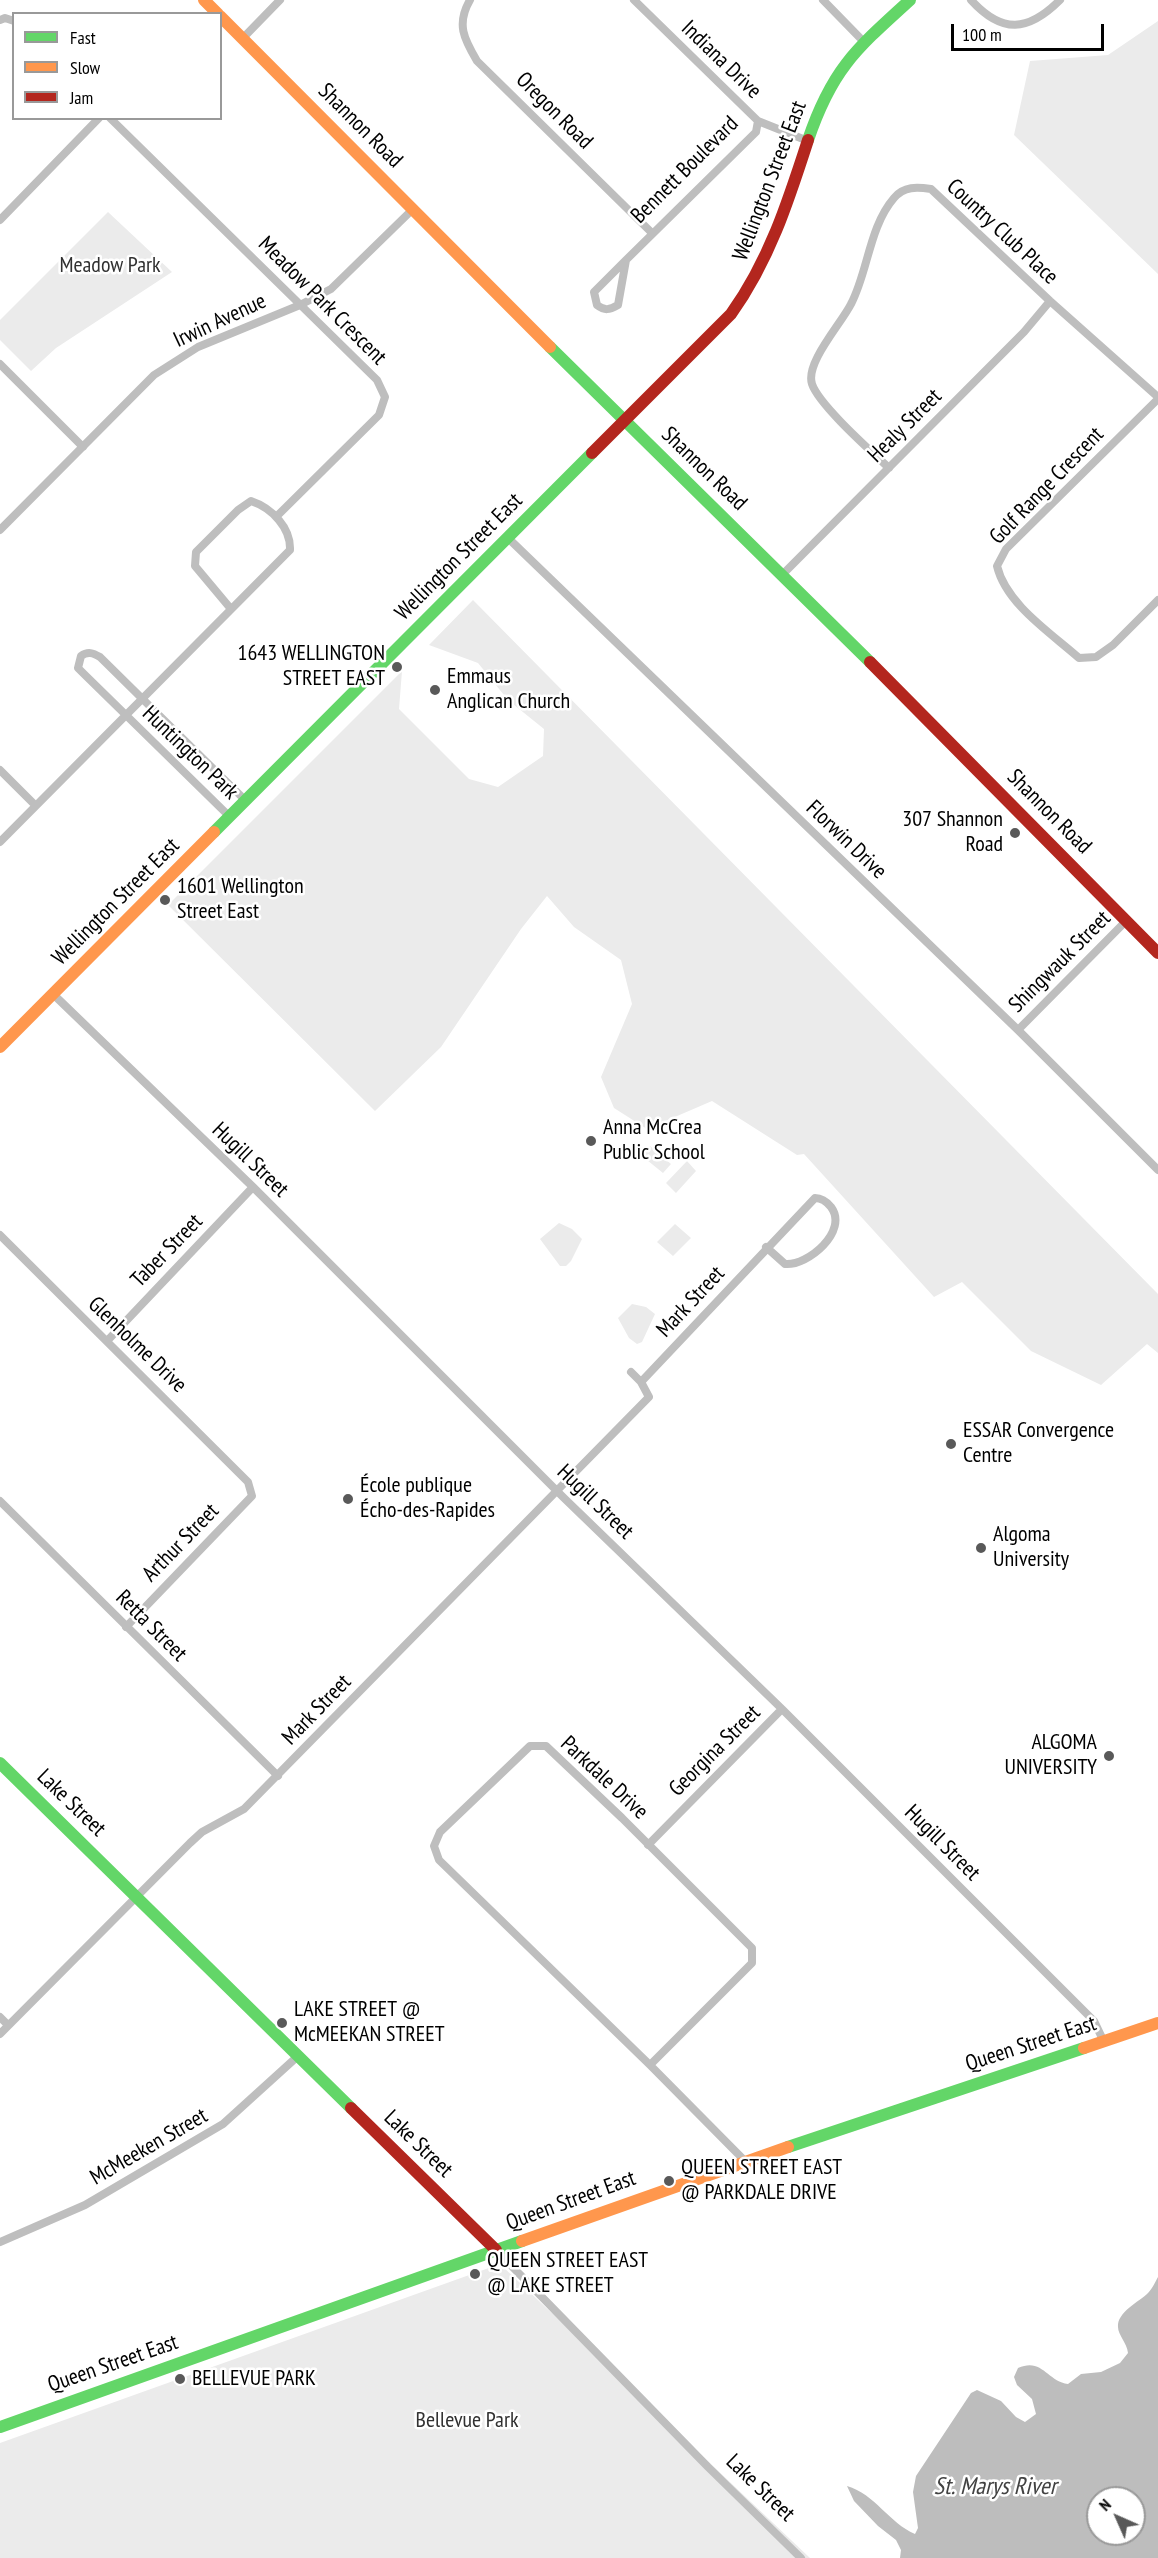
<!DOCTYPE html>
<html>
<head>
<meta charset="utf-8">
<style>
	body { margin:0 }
	#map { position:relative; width:1158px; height:2558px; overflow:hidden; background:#fff; font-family:"PT Sans Narrow",sans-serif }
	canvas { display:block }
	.legend { position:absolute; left:12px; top:12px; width:210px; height:108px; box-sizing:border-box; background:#fff; border:2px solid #999; margin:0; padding:8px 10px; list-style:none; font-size:18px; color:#000 }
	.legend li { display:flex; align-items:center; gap:12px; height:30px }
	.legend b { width:30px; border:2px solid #999 }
	.north { position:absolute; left:1086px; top:2486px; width:60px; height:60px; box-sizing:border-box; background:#fff; border:2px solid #999; border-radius:50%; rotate:315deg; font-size:16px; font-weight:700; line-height:24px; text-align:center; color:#000 }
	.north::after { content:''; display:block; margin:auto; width:21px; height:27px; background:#595959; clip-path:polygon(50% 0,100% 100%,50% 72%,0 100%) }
	.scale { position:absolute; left:951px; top:24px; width:153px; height:27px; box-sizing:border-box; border:3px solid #000; border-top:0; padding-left:8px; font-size:18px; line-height:21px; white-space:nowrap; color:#000; -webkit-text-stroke:4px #fff; paint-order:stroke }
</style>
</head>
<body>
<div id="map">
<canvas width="1158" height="2558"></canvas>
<ul class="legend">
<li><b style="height:8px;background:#63d668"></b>Fast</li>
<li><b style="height:8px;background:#ff974d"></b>Slow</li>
<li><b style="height:8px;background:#b3261e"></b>Jam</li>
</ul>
<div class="north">N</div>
<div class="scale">100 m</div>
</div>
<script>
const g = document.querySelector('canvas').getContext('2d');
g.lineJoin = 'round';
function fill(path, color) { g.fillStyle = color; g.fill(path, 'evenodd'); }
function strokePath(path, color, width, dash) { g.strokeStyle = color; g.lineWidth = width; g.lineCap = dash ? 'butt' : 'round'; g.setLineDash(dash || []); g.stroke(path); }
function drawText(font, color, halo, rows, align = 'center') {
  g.font = font + ' "PT Sans Narrow",sans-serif'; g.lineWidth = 5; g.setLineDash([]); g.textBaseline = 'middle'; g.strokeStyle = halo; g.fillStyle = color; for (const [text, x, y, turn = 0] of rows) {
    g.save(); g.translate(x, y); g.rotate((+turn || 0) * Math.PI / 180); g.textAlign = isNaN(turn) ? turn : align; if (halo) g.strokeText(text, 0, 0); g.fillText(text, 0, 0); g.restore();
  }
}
const green = new Path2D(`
	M1158,21V274L1014,135L1030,61L1108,55Z
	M108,212L172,272L56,348L31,371L0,340V320Z
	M473,600L1158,1294V1353L1147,1344L1101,1385L1031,1351L962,1282L934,1297L804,1154L797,1155L712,1101L647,1129L614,1108L601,1077L632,1004L621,960L574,927L547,896L521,929L441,1047L375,1111L168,905L402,671L399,709L469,779L498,787L543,756L544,729L508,700L478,663L429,645Z
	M650,1146L671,1164L663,1173L642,1156Z
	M687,1161L696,1171L676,1193L666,1183Z
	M559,1223L572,1229L582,1239L571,1261L566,1266H560L540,1239Z
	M675,1224L691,1238L673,1256L657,1242Z
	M632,1304L646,1307L655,1314L642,1342L637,1344L629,1338L618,1318Z
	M500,2264L810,2558H0V2443Z`);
const water = new Path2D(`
	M1158,2277V2558H900L901,2550L896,2540L878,2526L854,2501L847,2486C875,2494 889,2523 915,2534L918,2528L913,2492L916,2476L971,2393L977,2390L1001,2401L1016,2417L1025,2422L1036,2414L1032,2399L1017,2385L1014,2377L1018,2368C1042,2357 1047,2381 1068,2384L1081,2374L1101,2372L1120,2363L1128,2353C1127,2343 1118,2335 1118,2327C1117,2312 1139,2302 1148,2293C1153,2288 1155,2282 1158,2277ZM1098,2498H1134V2534H1098Z`);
const street = new Path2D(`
	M470,0C456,24 464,39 477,61L652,233
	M634,0L758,121L808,141
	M823,0L864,42
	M971,0C1002,34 1028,32 1060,0
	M0,20L5,18L14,21
	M243,38L280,0
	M110,118L377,380L385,397L379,415L276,517
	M0,220L99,118
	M626,260L594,292L597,305C605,311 609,310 618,305L626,260L756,132L758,121
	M0,364L83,447
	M1158,399L1006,549L997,566C1006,604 1051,633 1079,658L1096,657L1113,645L1158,600
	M889,468C871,451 819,405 812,384C805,363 841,324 851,304C868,272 869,227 894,198C904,186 917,187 931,189L1050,301L1158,397
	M0,530L154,375L198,347L300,305L331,289L413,209
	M508,538L1018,1030L1158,1170
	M783,574L1024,332L1050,301
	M0,770L35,805
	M230,817L84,674L78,668L81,656C88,651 93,653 100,657L246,801
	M0,842L290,550C291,528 272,508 251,501L238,510L196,552L195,566L231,609
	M53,994L253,1187L564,1498L782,1709L1094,2021L1104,2042
	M1018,1030L1127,920
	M0,1235L248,1482L252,1496L126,1627
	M108,1340L253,1187
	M641,1382L815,1198C821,1198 827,1202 831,1207C849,1231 808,1266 785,1264L766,1247
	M0,1501L278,1776
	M648,1845L782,1709
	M0,2017L8,2025
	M0,2034L190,1843L202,1832L244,1809L649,1397L641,1382L631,1372
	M650,2065L752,1963V1948L622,1818L546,1746H530L440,1832L434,1846L439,1860L650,2065L745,2161
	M0,2242L85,2205L223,2124L298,2056
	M496,2250L708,2467L801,2558`);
const fast = new Path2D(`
	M808,140C832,69 856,49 910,0
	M550,347L870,662
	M214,832L592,453
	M0,1763L351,2108
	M788,2147L1084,2048
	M0,2427L522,2241`);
const slow = new Path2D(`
	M204,0L218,14
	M220,16L550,347
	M0,1047L214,832
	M1084,2048L1158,2023
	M522,2241L788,2147`);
const jam = new Path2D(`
	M592,453L731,314C769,261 788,202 808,140
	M870,662L1158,953
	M351,2108L496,2250`);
const markers = [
	[397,667,6,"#595959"],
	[435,690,6,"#595959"],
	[1015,833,6,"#595959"],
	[165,900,6,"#595959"],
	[591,1141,6,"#595959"],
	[951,1444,6,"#595959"],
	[348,1499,6,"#595959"],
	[981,1548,6,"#595959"],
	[1109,1756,6,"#595959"],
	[282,2023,6,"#595959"],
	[669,2181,6,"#595959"],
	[475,2274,6,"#595959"],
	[180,2379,6,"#595959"]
];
const streetNames = [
	["Indiana Drive",721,60,44],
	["Oregon Road",554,111,45],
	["Shannon Road",360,126,45],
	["Bennett Boulevard",685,170,-45],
	["Wellington Street East",770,181,-69],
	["Country Club Place",1002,232,43],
	["Meadow Park Crescent",322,301,45],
	["Irwin Avenue",220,321,-25],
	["Healy Street",905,426,-45],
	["Shannon Road",704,469,44],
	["Golf Range Crescent",1047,486,-46],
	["Wellington Street East",459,557,-45],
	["Huntington Park",190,753,44],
	["Shannon Road",1049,812,45],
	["Florwin Drive",846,840,44],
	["Wellington Street East",116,902,-45],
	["Shingwauk Street",1060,962,-45],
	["Hugill Street",250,1160,44],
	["Taber Street",167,1251,-46],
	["Mark Street",691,1302,-47],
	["Glenholme Drive",137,1345,44],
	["Hugill Street",595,1502,44],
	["Arthur Street",181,1543,-46],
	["Retta Street",151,1626,45],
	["Mark Street",317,1710,-46],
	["Georgina Street",715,1751,-45],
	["Parkdale Drive",604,1778,43],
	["Lake Street",71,1803,44],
	["Hugill Street",942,1843,45],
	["Queen Street East",1031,2044,-18],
	["Lake Street",418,2144,44],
	["McMeeken Street",149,2147,-30],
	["Queen Street East",571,2201,-20],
	["Queen Street East",113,2364,-19],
	["Lake Street",760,2488,44]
];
const parkNames = [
	["Meadow Park",110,266],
	["Bellevue Park",467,2421]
];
const poiNames = [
	["1643 WELLINGTON",385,654,"right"],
	["STREET EAST",385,679,"right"],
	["Emmaus",447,677],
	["Anglican Church",447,702],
	["307 Shannon",1003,820,"right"],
	["Road",1003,845,"right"],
	["1601 Wellington",177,887],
	["Street East",177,912],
	["Anna McCrea",603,1128],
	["Public School",603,1153],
	["ESSAR Convergence",963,1431],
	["Centre",963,1456],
	["École publique",360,1486],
	["Écho-des-Rapides",360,1511],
	["Algoma",993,1535],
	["University",993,1560],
	["ALGOMA",1097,1743,"right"],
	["UNIVERSITY",1097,1768,"right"],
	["LAKE STREET @",294,2010],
	["McMEEKAN STREET",294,2035],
	["QUEEN STREET EAST",681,2168],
	["@ PARKDALE DRIVE",681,2193],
	["QUEEN STREET EAST",487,2261],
	["@ LAKE STREET",487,2286],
	["BELLEVUE PARK",192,2379]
];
const waterNames = [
	["St. Marys River",995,2487]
];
fill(green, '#ebebeb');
fill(water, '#bdbdbd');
strokePath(street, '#bebebe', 8);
strokePath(fast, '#63d668', 12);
strokePath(slow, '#ff974d', 12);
strokePath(jam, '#b3261e', 12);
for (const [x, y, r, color] of markers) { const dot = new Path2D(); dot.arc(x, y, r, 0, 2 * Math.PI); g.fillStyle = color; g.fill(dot); strokePath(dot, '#fff', 2); }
drawText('22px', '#000', '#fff', streetNames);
drawText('22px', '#313131', '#fff', parkNames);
drawText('22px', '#000', '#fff', poiNames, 'left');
drawText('italic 24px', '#424242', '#fff', waterNames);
</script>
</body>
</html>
